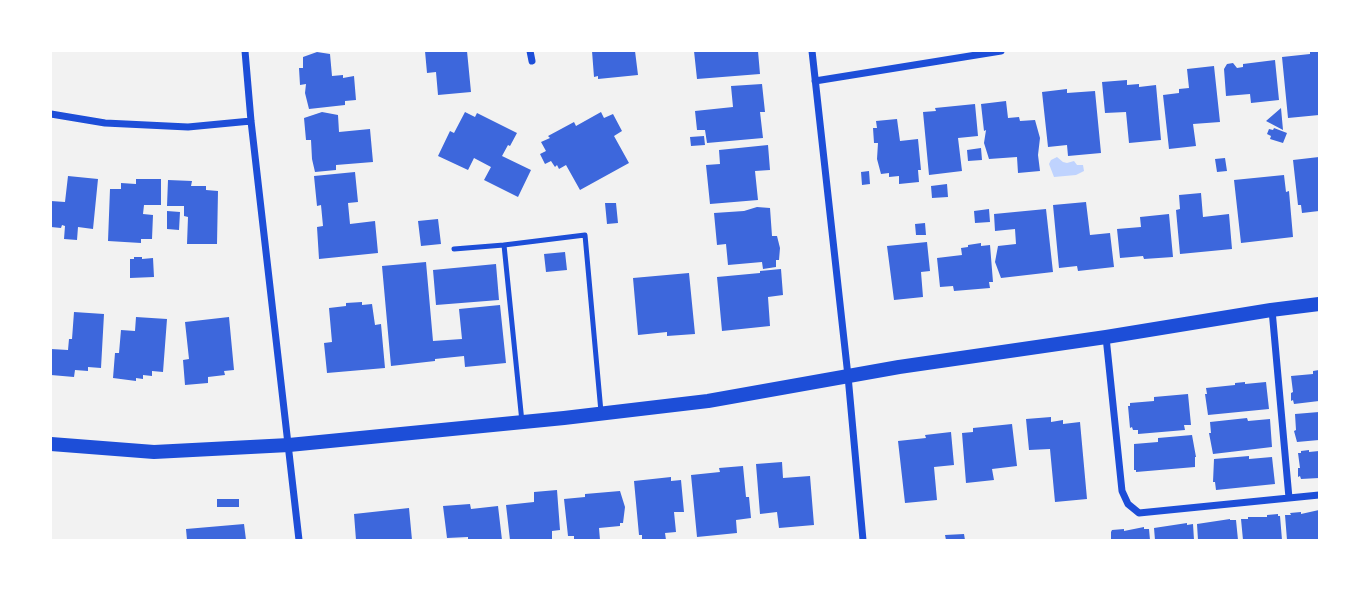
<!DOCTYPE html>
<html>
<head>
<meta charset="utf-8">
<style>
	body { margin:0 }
	#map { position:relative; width:1370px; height:591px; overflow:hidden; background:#f2f2f2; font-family:"Zilla Slab",serif }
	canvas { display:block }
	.frame { position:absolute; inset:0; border:52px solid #fff; pointer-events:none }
</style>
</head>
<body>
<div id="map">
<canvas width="1370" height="591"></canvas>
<div class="frame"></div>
</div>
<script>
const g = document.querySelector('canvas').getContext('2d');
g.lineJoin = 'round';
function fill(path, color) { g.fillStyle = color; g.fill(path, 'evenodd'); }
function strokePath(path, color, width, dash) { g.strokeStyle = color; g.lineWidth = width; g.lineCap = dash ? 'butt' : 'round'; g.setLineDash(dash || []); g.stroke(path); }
const water = new Path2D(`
	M1057,157L1063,162L1067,163L1074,161L1077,165H1083L1084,171L1076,175L1054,177L1049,164L1051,160Z`);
const building = new Path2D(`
	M425,51H467L471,92L438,95L436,72L427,73Z
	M592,51H635L638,75L598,79V76L594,77Z
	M694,51H758L760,74L697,79Z
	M1310,51H1319V115L1288,118L1282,57L1310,54Z
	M317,52L330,54L332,76L343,75V78L354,76L356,100L345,101V105L309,109L305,93L306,84L300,85L299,68H303V57Z
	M1275,60L1279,100L1251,103L1250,94L1226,96L1224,69L1227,64L1233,63L1237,68L1243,67V64Z
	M1214,66L1220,122L1193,124L1196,146L1169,149L1163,95L1179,93V89L1189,88L1187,69Z
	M1127,80V85L1139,84V87L1156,85L1161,140L1129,143L1126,112L1105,113L1102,82Z
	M762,84L765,112H760L763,138L707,143L705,130H697L695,111L733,107L731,86Z
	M1067,89V93L1095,91L1101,153L1068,156L1067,145L1048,147L1042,92Z
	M1006,101L1008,118L1019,117L1020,121L1035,120L1040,138L1038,155L1040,171L1018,173L1017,157L989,159L984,143L986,130L984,131L981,104Z
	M975,104L978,136L958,138L962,171L929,175L923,112L936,111L935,108Z
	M1281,108L1283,130L1266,121Z
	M322,112L338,115L339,132L370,129L373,162L336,165V170L315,172L312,159L311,140H306L304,118Z
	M465,112L475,117L477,113L517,133L510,146L508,145L502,156L531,170L518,197L484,180L491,167L474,158L468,170L438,156L450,131L454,133Z
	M601,112L604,118L613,114L622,131L614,136L629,163L580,190L566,165L559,169L557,165L555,167L551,161L545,164L540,154L546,151L541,142L550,138L548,136L574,122L576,126Z
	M897,119L900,141L918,139L921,170H918L919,182L899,184V176L889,177V173L881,174L877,159L878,143H874L873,128H877L876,121Z
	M1274,128L1287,133L1283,143L1270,139L1271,136L1267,134L1269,129L1273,130Z
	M704,136L705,145L691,146L690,137Z
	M768,145L770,170L755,171L758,200L710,204L706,165L720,164L719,150Z
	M981,148L982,160L968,161L967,150Z
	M1319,157V211L1302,213L1301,205H1298L1293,160Z
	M1225,158L1227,171L1217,172L1215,159Z
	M869,171L870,184L862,185L861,172Z
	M355,172L358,202L348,203L350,224L375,221L378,253L319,259L317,227L323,226L321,205L317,206L314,176Z
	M1284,175L1286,192L1289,191L1293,237L1241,243L1234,180Z
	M68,176L98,179L93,229L78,227L77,240L64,239L65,226L62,225L61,228L51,227V201L65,202Z
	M136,179H161V205H144L143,214L153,215L152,239H141V243L108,241L110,189H121V183L136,184Z
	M168,180L192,181L191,186H206V190L218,191L217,244H187L188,217L184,216V206H167Z
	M947,184L948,197L932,198L931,186Z
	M1201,193L1203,217L1229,214L1232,249L1180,254L1176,210L1180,209L1179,195Z
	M1086,202L1090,235L1110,233L1114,267L1078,271L1077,266L1059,268L1053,205Z
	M605,203H616L618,223L607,224Z
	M757,207L770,208L772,236H777L780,248L779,260H776V267L763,269L762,262L728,265L726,244L717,245L714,213L744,211Z
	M989,209L990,222L975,223L974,211Z
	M1046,209L1053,272L1001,278L995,262L998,246L1016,244L1015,229L995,231L994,214Z
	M167,211L180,212L179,230L167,229Z
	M1169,214L1173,257L1144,259L1143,256L1120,258L1117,229L1141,227L1140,217Z
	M438,219L441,244L421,246L418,221Z
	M925,223L926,235H916L915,224Z
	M927,242L930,271L921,272L923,297L894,300L887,246Z
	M981,243V246L990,245L993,282H989L990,288L954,291L953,286L940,287L937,258L962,255L961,248L968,247V245Z
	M565,252L567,270L546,272L544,254Z
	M134,257H142V259L153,258L154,277L130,278V259H134Z
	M426,262L433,341L462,339L459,309L500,305L506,363L465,367L464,356L435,359V361L391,366L382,266Z
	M496,264L499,300L436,305L433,270Z
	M781,269L783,295L768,297L770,326L722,331L717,277L760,273V271Z
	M689,273L695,334L667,336V332L638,335L633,278Z
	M362,302V305L372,304L375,325L381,324L385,368L327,373L324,343L332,342L329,308L346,306V303Z
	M74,312L104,314L101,368L88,367V371L75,370L74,377L51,375V349L68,350L69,339H72Z
	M136,317L167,319L163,372L152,371V376L143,375V379L136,378V381L113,378L115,353H119L121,330L135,331Z
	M229,317L234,370L224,371L225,375L208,377V383L185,385L183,360L189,359L185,322Z
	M1319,370V401L1294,404L1293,400L1291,401V393L1293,392L1291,376L1313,374V371Z
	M1245,382V384L1266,382L1269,409L1208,415L1205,394H1207L1206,388L1235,385V383Z
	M1188,394L1191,425H1184L1185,430L1138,434V430H1133L1132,427L1130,428L1128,406H1130V403L1154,401V397Z
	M1319,412V440L1297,442L1294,431L1296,430L1295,414Z
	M1051,417V422L1063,420V424L1080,422L1087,499L1055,502L1050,449L1029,450L1026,419Z
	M1247,418L1248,421L1270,419L1272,447L1213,454L1209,433H1211L1210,422Z
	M1012,424L1017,466L992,469L994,480L966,483L962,433L973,432V428Z
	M951,432L954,465L934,467L937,500L905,503L898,441L926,438L925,435Z
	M1192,435L1196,457H1195V467L1136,472V470H1134V444L1158,442V438Z
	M1309,450V452L1319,451V478L1301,479L1300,476L1298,477V468H1300L1298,453H1301V451Z
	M1249,456V459L1272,457L1275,484L1216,490L1215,482H1213L1214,459Z
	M782,462L783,478L810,476L814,525L779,528L777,512L760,514L756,464Z
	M743,466L746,497H749L751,518L736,520L737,533L697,537L691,475L720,472L719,468Z
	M671,477V481L681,480L684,512H674L676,532L665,533L666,540H642V535H639L634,481Z
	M557,490L560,530L552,531V540H510L506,505L534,502V492Z
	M620,491L625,507L623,523H620V526L599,528L600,540H574V536H568L564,499L585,497V494Z
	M217,499H239V507H217Z
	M470,504L471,509L498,506L502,540H468V537L447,538L443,506Z
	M409,508L412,540H356L354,514Z
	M1319,510V540H1287L1285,515H1291L1290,513L1301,512V514Z
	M1278,514V516H1280L1282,540H1243L1241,519H1248V517H1267V515Z
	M1230,519V520H1236L1238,540H1198L1197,524Z
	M1187,523V525L1193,524L1194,540H1155L1154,528Z
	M244,524L246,540H187L186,529Z
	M1144,527V529H1149L1150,540H1111V532L1112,530L1124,529V531Z
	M964,534L965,540H946L945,535Z`);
const service = new Path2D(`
	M454,249L504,245
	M522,422L504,245L585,235L601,412`);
const minor = new Path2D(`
	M245,51L251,121L299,540
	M530,51L532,61
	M812,51L848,376L863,540
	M815,81L1001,51
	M51,114L105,123L188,127L251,121
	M1106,337L1122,491L1128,504L1139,513L1289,498L1272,310
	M1289,498L1319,495`);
const secondary = new Path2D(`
	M51,444L154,452L289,445L564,418L708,401L899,367L1106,337L1271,310L1319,304`);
fill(water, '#bfd3fe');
fill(building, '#3d67dc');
strokePath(service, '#1d4ed8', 5);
strokePath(minor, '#1d4ed8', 7);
strokePath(secondary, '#1d4ed8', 14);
</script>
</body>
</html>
